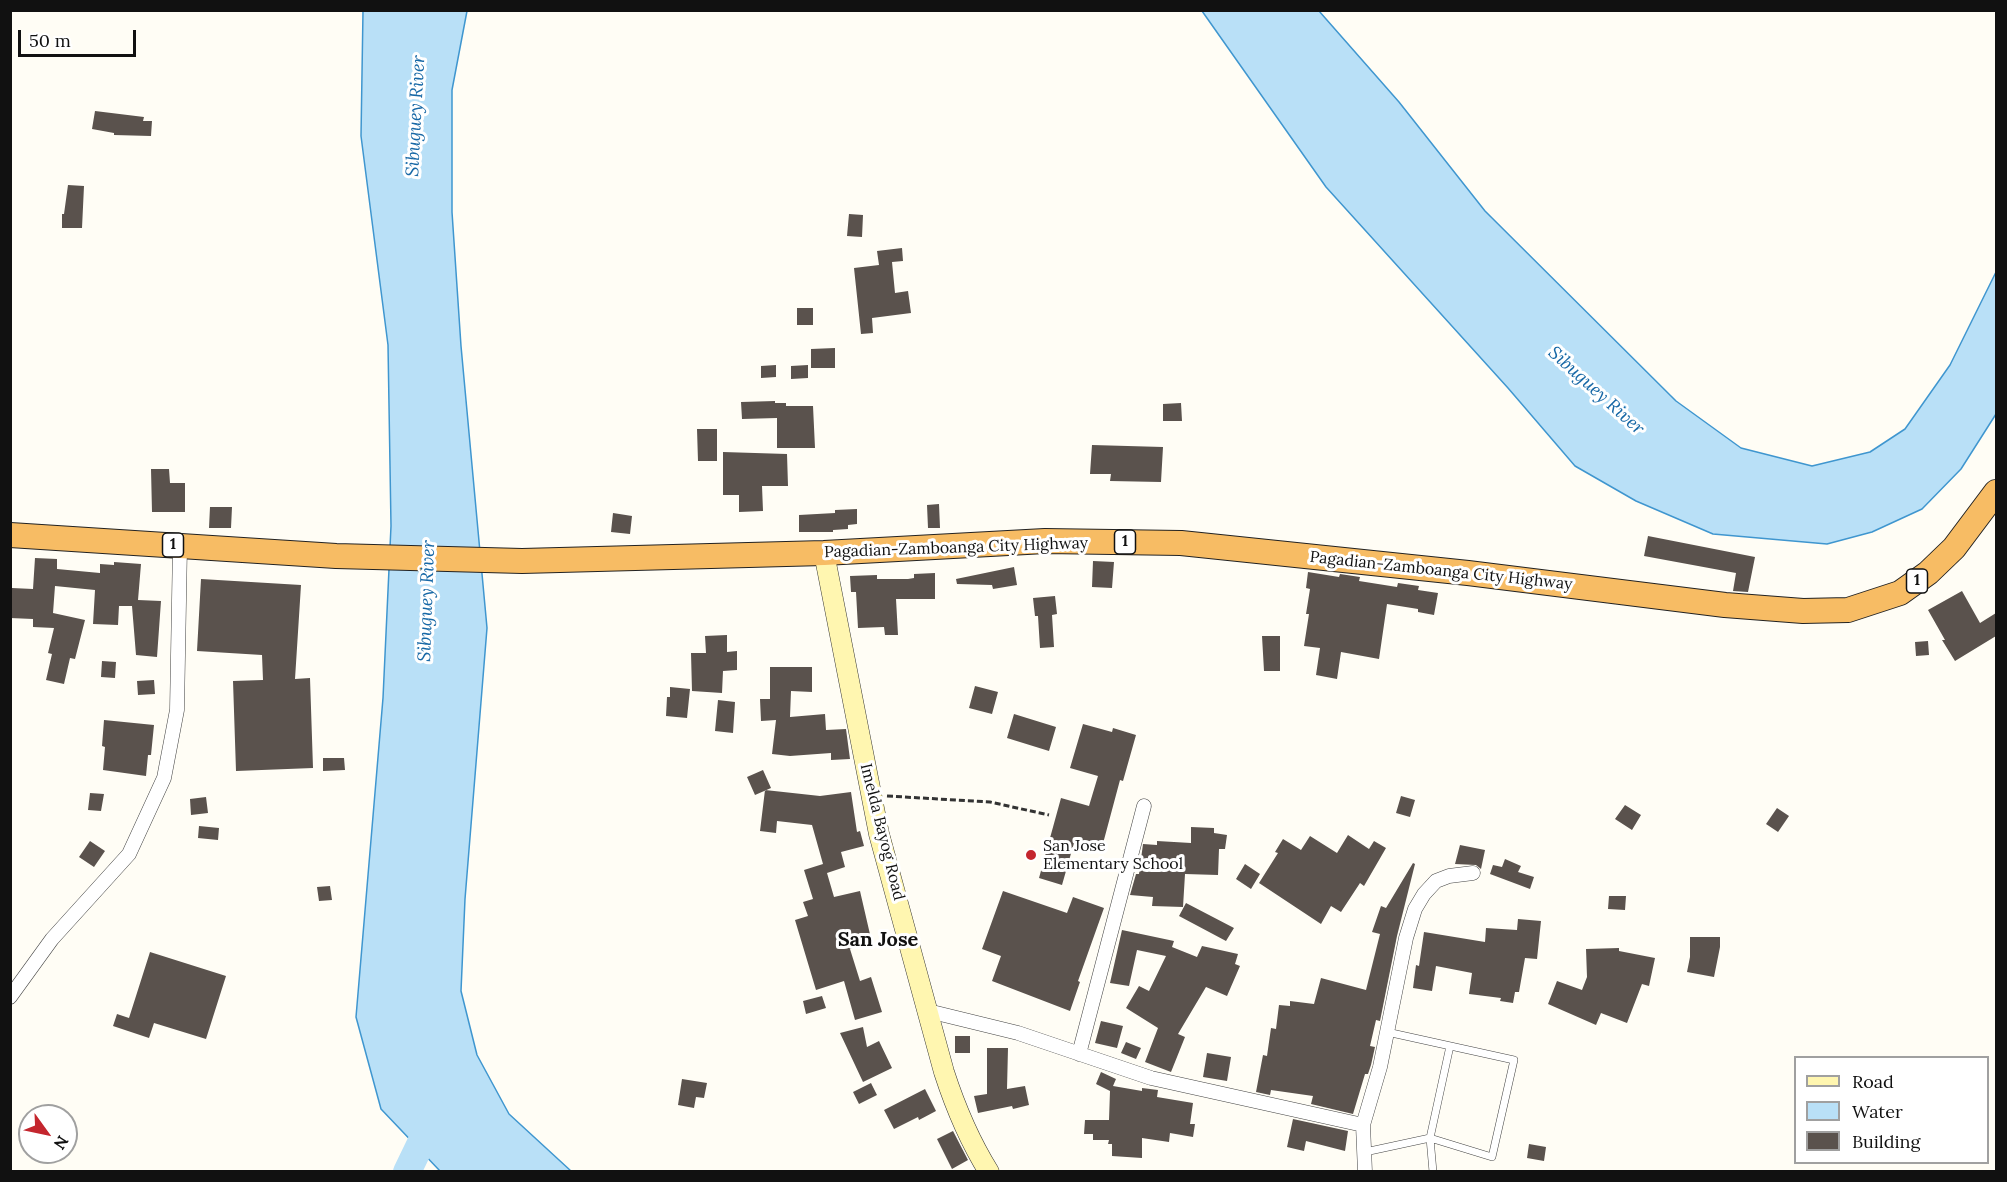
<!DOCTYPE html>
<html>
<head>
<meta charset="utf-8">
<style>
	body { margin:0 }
	#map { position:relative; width:2007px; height:1182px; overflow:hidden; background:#fffdf5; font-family:Lora,serif }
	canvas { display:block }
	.frame { position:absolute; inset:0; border:12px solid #111; pointer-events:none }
	.legend { position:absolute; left:1794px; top:1056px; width:195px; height:108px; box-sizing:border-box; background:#fff; border:2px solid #a0a0a0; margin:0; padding:8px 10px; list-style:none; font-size:18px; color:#111 }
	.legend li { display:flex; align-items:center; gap:12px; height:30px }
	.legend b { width:30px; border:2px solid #a0a0a0 }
	.north { position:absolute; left:18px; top:1104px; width:60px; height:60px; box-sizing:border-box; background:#fff; border:2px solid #a0a0a0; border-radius:50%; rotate:123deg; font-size:16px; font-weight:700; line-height:24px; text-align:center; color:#111 }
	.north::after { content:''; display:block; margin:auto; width:21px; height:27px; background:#c4262e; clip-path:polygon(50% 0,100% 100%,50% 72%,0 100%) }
	.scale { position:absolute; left:18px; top:30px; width:118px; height:27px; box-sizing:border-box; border:3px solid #111; border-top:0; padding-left:8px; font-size:18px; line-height:21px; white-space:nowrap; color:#111; -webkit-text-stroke:4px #fff; paint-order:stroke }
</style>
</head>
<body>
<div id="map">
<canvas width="2007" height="1182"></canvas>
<div class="frame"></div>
<ul class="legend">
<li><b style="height:8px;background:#fff6b0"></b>Road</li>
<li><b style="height:16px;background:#b9e0f7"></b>Water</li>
<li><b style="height:16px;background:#5a524d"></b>Building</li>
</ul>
<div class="north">N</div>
<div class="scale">50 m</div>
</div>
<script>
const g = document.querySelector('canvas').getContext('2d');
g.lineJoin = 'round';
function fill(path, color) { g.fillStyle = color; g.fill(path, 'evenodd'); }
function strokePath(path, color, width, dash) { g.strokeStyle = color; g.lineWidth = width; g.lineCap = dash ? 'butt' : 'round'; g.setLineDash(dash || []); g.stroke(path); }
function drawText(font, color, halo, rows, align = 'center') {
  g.font = font + ' Lora,serif'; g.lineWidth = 6; g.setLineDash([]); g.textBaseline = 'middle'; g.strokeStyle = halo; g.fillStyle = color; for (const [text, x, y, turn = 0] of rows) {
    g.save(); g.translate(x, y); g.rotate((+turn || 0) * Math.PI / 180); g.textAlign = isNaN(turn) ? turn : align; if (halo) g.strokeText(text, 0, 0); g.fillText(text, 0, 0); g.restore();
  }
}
const water = new Path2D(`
	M363,11H467L452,90V212L461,346L487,628L465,899L461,991L477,1055L509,1114L571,1171H440L381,1109L356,1017L383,698L391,526L388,345L361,136Z
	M1202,11H1319L1399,102L1485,211L1676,401L1741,448L1812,466L1870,452L1905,429L1950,365L1996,272V414L1961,469L1922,509L1872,532L1827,544L1713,534L1636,501L1575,466L1508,388L1326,187Z`);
const river = new Path2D(`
	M407,1172L435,1114`);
const building = new Path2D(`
	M95,111L144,117L143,121H152L151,136L114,135V133L92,129Z
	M68,185L84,186L82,228H62V214H64Z
	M849,214L863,215L862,237L847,236Z
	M902,248L903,261L892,262L895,293L908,291L911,313L872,318L873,333L861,334L854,268L879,265L877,251Z
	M797,308H813V325H797Z
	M835,348V368H811V349Z
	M776,365V377L761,378V366Z
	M808,365V378L791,379V366Z
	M775,401V403H786V406H813L815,448H777V418L742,419L741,402Z
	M1181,403L1182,421H1163V404Z
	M697,429H717V461H698Z
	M1092,445L1163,447L1161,482L1110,481L1111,474H1090Z
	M723,452L787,454L788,486H762L763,511L739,512V495H723Z
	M151,469H169L170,483H185V512H152Z
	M939,504L940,528H928L927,505Z
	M210,507H232L231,528H209Z
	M857,509V524L848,525V529L833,530V532H799V515L835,513V510Z
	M613,513L632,516L630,534L611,532Z
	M1648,536L1755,557L1748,592L1733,591L1736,573L1644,556Z
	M35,558L57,559V569L100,573V564L114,565V562L141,564L138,600L161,601L157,657L136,655L132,606H119L118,625L93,624L95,590L55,586L53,613L85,620L75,659L70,658L64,684L46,680L52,654L48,653L54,628L33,627V619L10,618L12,588L33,589Z
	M1093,561L1114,562L1112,588L1092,587Z
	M1014,567L1017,585L993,589L992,585L957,584L956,579Z
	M1308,572L1339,577L1340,574L1360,577L1359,581L1397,587L1398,583L1419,586L1418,590L1438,593L1434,615L1418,612V609L1387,604L1379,659L1341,652L1337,679L1316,675L1320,648L1304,646L1309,614H1306L1310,589L1306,588Z
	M935,573V599H896L898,635H885L884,627L858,628L856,592H851L850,576L877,575V579H908L914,578V574Z
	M201,579L301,585L295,679L310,678L313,768L236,771L233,681L263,680L262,655L197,651Z
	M1962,591L1980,623L1996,613V636L1955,661L1942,640H1945L1928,610Z
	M1055,596L1057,614L1052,615L1054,647L1040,648L1038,616H1035L1033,598Z
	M727,635V652L737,651V670L723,671L722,693L692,691L691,653H706L705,636Z
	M1262,636H1280V671H1264Z
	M1928,641L1929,655L1916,656L1915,642Z
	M102,661L116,662L115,678L101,677Z
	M770,667H812V692L791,691L790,717L825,714L826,730L846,729L850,759L831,760V753L790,756L772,754L776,720L761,721L760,699H770Z
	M154,680L155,694L138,695L137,681Z
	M975,686L998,692L992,714L969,708Z
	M670,687L690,689L687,718L666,716L667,697H670Z
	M718,700L735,702L733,733L715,731Z
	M1014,714L1056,727L1049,751L1007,738Z
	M104,720L154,725L151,755H148L146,776L103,770L105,747L102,746Z
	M1083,724L1112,732L1113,728L1136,735L1123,781L1120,780L1101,851L1074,843L1062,885L1039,878L1061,798L1089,806L1098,776L1070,768Z
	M323,758H344L345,770L323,771Z
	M763,770L771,788L755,795L747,777Z
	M765,790L820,796L851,792L857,832L860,831L864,846L841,852L845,867L827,873L834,897L860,891L872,943L850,949L860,981L871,977L882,1012L855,1020L844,981L816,990L795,920L808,916L803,902L813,899L804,870L823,864L812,825L777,821L776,833L760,831Z
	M90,793L104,794L101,811L88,810Z
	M1401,796L1415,800L1410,817L1396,813Z
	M206,797L208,813L191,815L190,799Z
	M1625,805L1641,815L1632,830L1615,819Z
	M1777,808L1789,816L1778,832L1766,824Z
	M199,826L219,828L218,840L198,838Z
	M1191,827L1214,828V833L1227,835L1225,849H1219L1218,875L1185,874L1183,907L1152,906L1153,897L1130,895L1136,874H1139L1143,844L1157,845V841L1191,843Z
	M1348,835L1369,849L1374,841L1386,848L1364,886L1360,883L1341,912L1331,906L1321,924L1259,883L1278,853L1275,852L1283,839L1301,850L1310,836L1337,853Z
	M90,841L105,851L94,867L79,857Z
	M1460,845L1485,850L1481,869L1476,865L1455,864Z
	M1505,859L1521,866L1518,872L1534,877L1530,889L1490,874L1493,865L1502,867Z
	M1413,863L1415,864L1397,936L1380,1021L1376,1020L1370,1046L1375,1047L1371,1065L1368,1074H1365L1353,1114L1311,1104L1313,1096L1271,1090L1270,1095L1256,1092L1263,1055L1267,1056L1271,1028L1276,1029L1279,1005L1290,1006V1001L1314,1004L1321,978L1366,990L1380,934L1372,932L1381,906L1386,908Z
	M1245,864L1260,874L1251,889L1236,879Z
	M330,886L332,900L319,901L317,887Z
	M1003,891L1067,913L1073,897L1104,908L1078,981L1080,982L1070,1011L992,981L1001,956L982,949Z
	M1609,896H1626L1625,910L1608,909Z
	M1186,903L1234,928L1226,941L1179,916Z
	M1518,919L1541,921L1537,959L1525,958L1519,992H1515L1513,1003L1500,1001L1501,998L1469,994L1472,973L1436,966L1432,991L1413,988L1416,965L1419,966L1424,932L1485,942L1486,928L1517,930Z
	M1122,930L1174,941L1172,947L1197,957L1202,946L1238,954L1235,964L1240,966L1227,996L1206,987L1178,1034L1185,1037L1171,1072L1145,1062L1158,1028L1126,1008L1139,986L1149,991L1166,956L1137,950L1129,986L1110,983Z
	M1690,937H1720V947L1714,977L1687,972L1690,957Z
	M1619,948V951L1655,958L1649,986L1642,984L1627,1023L1601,1013L1596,1025L1548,1004L1557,981L1582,990L1587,977L1586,949Z
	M150,952L226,976L206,1039L154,1023L149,1038L113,1026L117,1014L129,1018Z
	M822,996L826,1008L806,1014L803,1001Z
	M1101,1021L1123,1026L1117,1048L1095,1043Z
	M863,1027L867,1047L879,1041L892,1068L863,1082L840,1033Z
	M955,1036H970V1053H955Z
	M1126,1042L1141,1048L1136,1059L1121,1053Z
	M987,1048H1008L1007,1089L1025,1086L1029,1105L1013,1109L1012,1106L978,1113L974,1096L987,1094Z
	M1207,1053L1231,1057L1227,1081L1203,1077Z
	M1101,1072L1116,1079L1113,1086L1142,1091V1088L1158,1090L1157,1097L1193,1103L1190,1124H1195L1193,1137L1170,1133L1169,1142L1142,1138V1158L1112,1156V1144H1108L1109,1140H1093V1134H1084L1085,1120H1109L1110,1091L1096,1084Z
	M682,1079L707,1083L704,1098L696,1097L694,1108L678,1105Z
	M871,1083L877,1095L859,1104L853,1092Z
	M925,1089L936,1111L919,1120L918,1117L894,1129L884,1110Z
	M1293,1119L1348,1131L1345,1151L1306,1141L1304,1151L1287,1147Z
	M953,1131L968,1160L952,1169L937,1139Z
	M1529,1144L1546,1147L1544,1161L1527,1158Z`);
const path = new Path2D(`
	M887,796L990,802L1049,815`);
const service = new Path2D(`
	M1365,1152L1430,1138L1492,1157L1514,1060L1387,1032
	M1433,1172L1430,1138L1450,1046`);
const minor = new Path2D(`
	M10,997L52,939L129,854L164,778L177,710L180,546
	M928,1011L1018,1033L1151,1078L1363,1125
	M1079,1054L1144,806
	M1365,1172L1363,1125L1380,1067L1406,938L1415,909L1424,894L1436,881L1449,876L1473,873`);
const secondary = new Path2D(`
	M824,553L879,834L944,1072C955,1106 969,1140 989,1172`);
const trunk = new Path2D(`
	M10,535L336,556L522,561L824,553L1045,541L1181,543L1468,573L1725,605L1803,611L1848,610L1900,593L1928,573L1954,548L1996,492`);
const markers = [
	[1031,855,6,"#c4262e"]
];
const shields = [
	[1125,542,21],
	[173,545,21],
	[1917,581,21]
];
const shieldNames = [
	["1",1125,542],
	["1",173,545],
	["1",1917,581]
];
const streetNames = [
	["Pagadian-Zamboanga City Highway",956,548,-2],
	["Pagadian-Zamboanga City Highway",1441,571,6],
	["Imelda Bayog Road",882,832,76]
];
const poiNames = [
	["San Jose",1043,846],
	["Elementary School",1043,864]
];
const waterNames = [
	["Sibuguey River",416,116,-87],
	["Sibuguey River",1596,391,42],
	["Sibuguey River",427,601,-88]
];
const quarterNames = [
	["San Jose",878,940]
];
fill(water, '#b9e0f7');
strokePath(water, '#3f96cf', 1.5);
strokePath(river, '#b9e0f7', 28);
fill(building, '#5a524d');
strokePath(service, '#444', 8);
strokePath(minor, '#444', 15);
strokePath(secondary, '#333', 21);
strokePath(trunk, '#222', 26);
strokePath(path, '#333', 3, [6, 3]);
strokePath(service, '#fff', 7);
strokePath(minor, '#fff', 14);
strokePath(secondary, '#fff6b0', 20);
strokePath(trunk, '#f7bc64', 24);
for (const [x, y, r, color] of markers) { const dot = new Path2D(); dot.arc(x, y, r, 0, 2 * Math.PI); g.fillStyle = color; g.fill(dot); strokePath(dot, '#fff', 2); }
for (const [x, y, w] of shields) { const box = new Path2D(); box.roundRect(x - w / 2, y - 12, w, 24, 4.5); g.fillStyle = '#fff'; g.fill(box); strokePath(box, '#111', 1.5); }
drawText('bold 15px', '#111', null, shieldNames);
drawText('16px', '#111', '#fff', streetNames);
drawText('16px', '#111', '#fff', poiNames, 'left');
drawText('italic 18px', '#1768a6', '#fff', waterNames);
drawText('bold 20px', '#111', '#fff', quarterNames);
</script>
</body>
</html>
